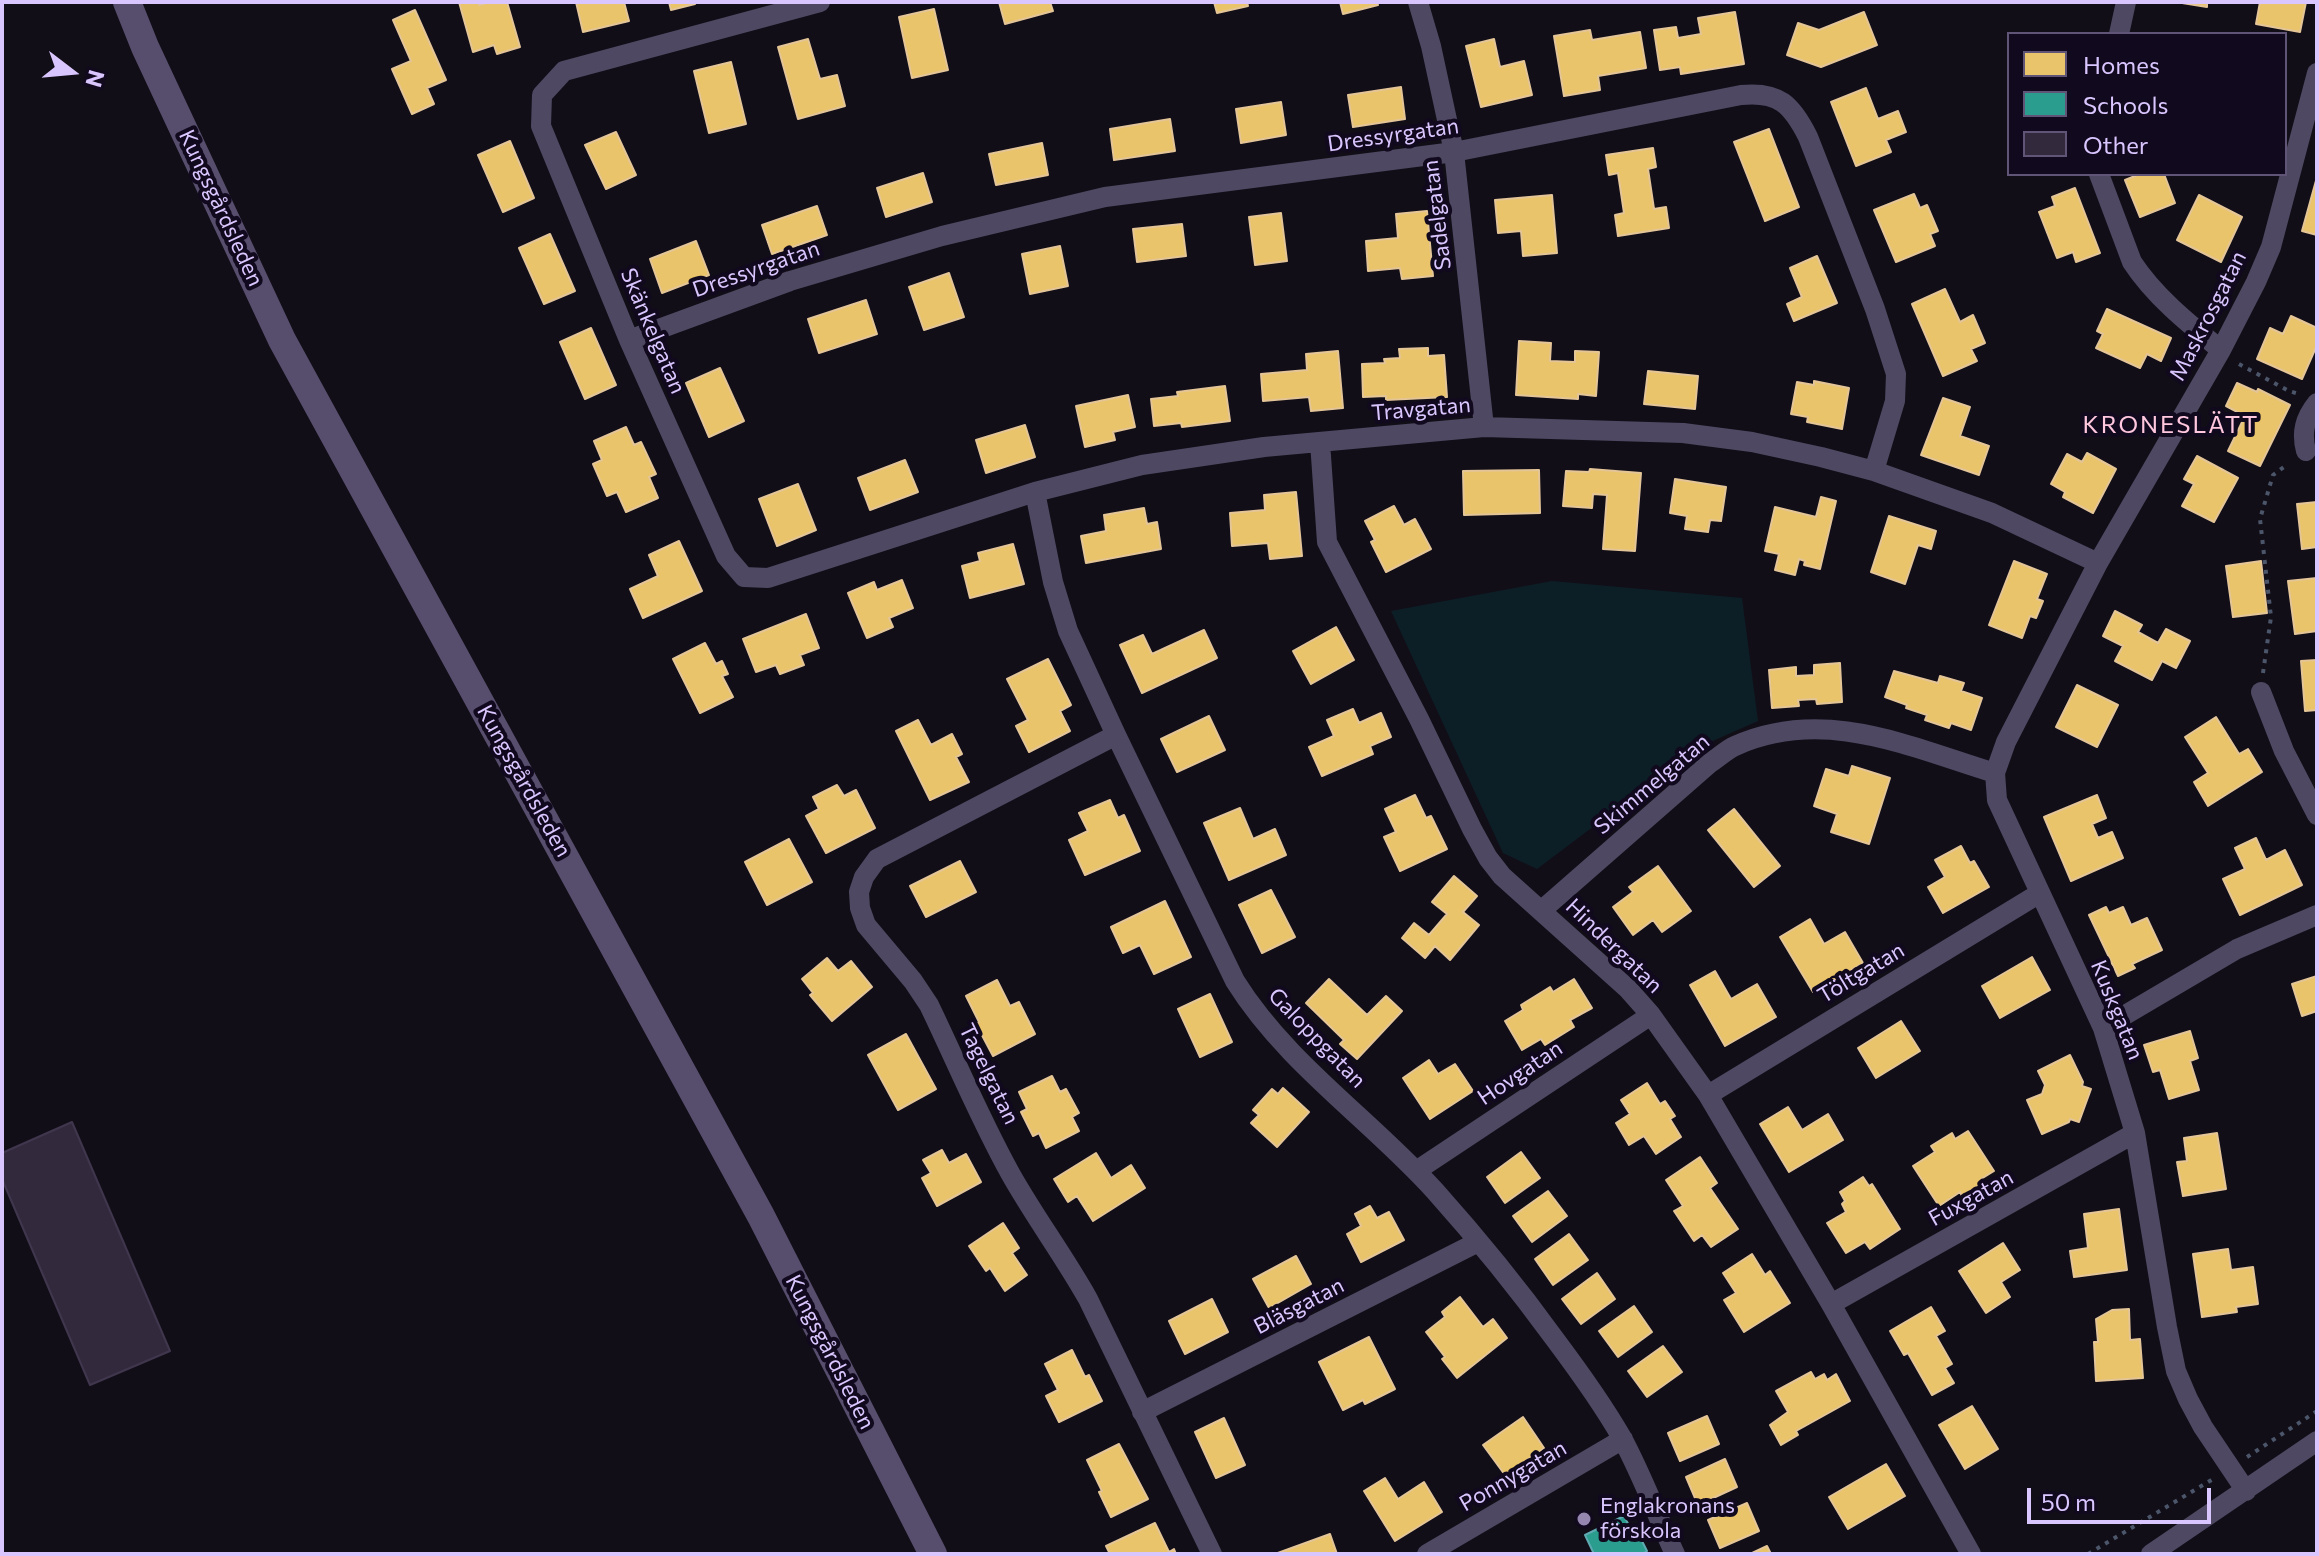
<!DOCTYPE html>
<html>
<head>
<meta charset="utf-8">
<style>
	body { margin:0 }
	#map { position:relative; width:2319px; height:1556px; overflow:hidden; background:#120e18; font-family:Commissioner,sans-serif }
	canvas { display:block }
	.frame { position:absolute; inset:0; border:4px solid #dac6ff; pointer-events:none }
	.legend { position:absolute; left:2007px; top:32px; width:280px; height:144px; box-sizing:border-box; background:#11091d; border:2px solid #615577; margin:0; padding:10px 14px; list-style:none; font-size:24px; color:#dac6ff }
	.legend li { display:flex; align-items:center; gap:16px; height:40px }
	.legend b { width:40px; border:2px solid #615577 }
	.north { position:absolute; left:32px; top:32px; width:80px; height:80px; -webkit-text-stroke:6px #11091d; paint-order:stroke; rotate:106deg; font-size:22px; font-weight:700; line-height:32px; text-align:center; color:#dac6ff }
	.north::after { content:''; display:block; margin:auto; width:28px; height:36px; background:#dac6ff; clip-path:polygon(50% 0,100% 100%,50% 72%,0 100%) }
	.scale { position:absolute; left:2027px; top:1488px; width:184px; height:36px; box-sizing:border-box; border:4px solid #dac6ff; border-top:0; padding-left:10px; font-size:24px; line-height:28px; white-space:nowrap; color:#dac6ff; -webkit-text-stroke:6px #11091d; paint-order:stroke }
</style>
</head>
<body>
<div id="map">
<canvas width="2319" height="1556"></canvas>
<div class="frame"></div>
<ul class="legend">
<li><b style="height:22px;background:#e9c46a"></b>Homes</li>
<li><b style="height:22px;background:#2a9d8f"></b>Schools</li>
<li><b style="height:22px;background:#322a3c"></b>Other</li>
</ul>
<div class="north">N</div>
<div class="scale">50 m</div>
</div>
<script>
const g = document.querySelector('canvas').getContext('2d');
g.lineJoin = 'round';
function fill(path, color) { g.fillStyle = color; g.fill(path, 'evenodd'); }
function strokePath(path, color, width, dash) { g.strokeStyle = color; g.lineWidth = width; g.lineCap = dash ? 'butt' : 'round'; g.setLineDash(dash || []); g.stroke(path); }
function drawText(font, color, halo, rows, align = 'center') {
  g.font = font + ' Commissioner,sans-serif'; g.lineWidth = 8; g.setLineDash([]); g.textBaseline = 'middle'; g.strokeStyle = halo; g.fillStyle = color; for (const [text, x, y, turn = 0] of rows) {
    g.save(); g.translate(x, y); g.rotate((+turn || 0) * Math.PI / 180); g.textAlign = isNaN(turn) ? turn : align; if (halo) g.strokeText(text, 0, 0); g.fillText(text, 0, 0); g.restore();
  }
}
const green = new Path2D(`
	M1552,581L1742,598L1758,721L1699,747L1537,869L1503,853L1391,611Z`);
const homes = new Path2D(`
	M459,2H478L479,5L490,2H507L520,47L497,54L494,45L473,52Z
	M576,2H624L629,21L583,32Z
	M669,2H694L695,4L671,10Z
	M999,2H1050L1053,11L1005,24Z
	M1214,2H1247L1248,6L1217,13Z
	M1340,2H1377L1378,5L1343,14Z
	M2176,2H2207V7Z
	M2260,2H2306L2300,32L2256,24Z
	M934,9L948,70L912,78L899,17Z
	M415,10L446,80L427,88L434,104L412,114L392,69L411,61L393,20Z
	M1735,12L1744,64L1681,74L1680,67L1660,70L1654,30L1676,27L1678,38L1701,34L1698,18Z
	M1864,12L1877,45L1821,67L1787,55L1798,23L1819,30Z
	M1590,30L1592,40L1640,32L1646,68L1598,76L1600,90L1564,96L1554,36Z
	M808,39L820,79L837,75L845,106L798,119L778,47Z
	M1494,39L1500,67L1524,61L1532,95L1481,107L1466,46Z
	M731,62L746,124L709,133L694,71Z
	M1401,87L1405,119L1353,127L1348,95Z
	M1866,88L1878,119L1898,111L1906,132L1886,140L1891,152L1856,166L1831,102Z
	M1281,102L1286,135L1241,143L1236,109Z
	M1170,119L1175,151L1114,160L1110,129Z
	M1769,129L1799,207L1765,221L1734,142Z
	M616,132L636,175L606,189L585,145Z
	M510,141L534,198L503,212L478,155Z
	M1042,143L1048,175L996,185L989,154Z
	M1653,148L1656,167L1648,169L1654,209L1666,207L1669,228L1618,236L1615,215L1624,213L1618,173L1609,175L1606,155Z
	M923,173L932,202L886,217L877,188Z
	M2140,174H2164L2175,203L2140,217L2125,180Z
	M2317,177V235L2302,231Z
	M2075,188L2100,253L2076,262L2073,252L2057,258L2039,212L2055,206L2052,197Z
	M1914,194L1920,208L1927,205L1938,231L1930,234L1935,246L1896,262L1874,210Z
	M1552,195L1557,253L1523,256L1521,231L1498,233L1495,200Z
	M2199,195L2242,217L2221,262L2177,240Z
	M817,206L827,235L772,254L762,225Z
	M1427,211L1433,276L1402,279L1400,268L1368,271L1366,241L1398,238L1396,214Z
	M1281,213L1287,261L1255,265L1249,217Z
	M1182,224L1186,256L1137,262L1133,229Z
	M550,234L575,291L544,304L519,248Z
	M696,241L709,275L662,293L650,259Z
	M1060,246L1068,286L1030,294L1022,254Z
	M1817,256L1837,303L1794,321L1787,304L1802,297L1790,268Z
	M949,273L964,317L924,330L909,287Z
	M1945,289L1960,322L1973,315L1985,343L1971,349L1977,361L1943,376L1912,304Z
	M866,300L877,334L819,353L808,319Z
	M2107,309L2171,338L2161,361L2147,354L2140,368L2096,348L2103,334L2097,331Z
	M2291,316L2317,328V345L2302,379L2257,359L2270,328L2283,334Z
	M591,328L616,385L585,399L560,342Z
	M1519,341L1551,343L1550,361L1575,362V351L1599,352L1596,396L1578,394V399L1516,395Z
	M1428,348V356L1444,355L1447,397L1386,400V396L1363,397L1362,364L1385,363L1384,359L1400,358L1399,349Z
	M1338,351L1343,408L1311,411L1309,397L1263,401L1261,374L1307,370L1306,354Z
	M720,368L744,421L709,437L686,383Z
	M1648,371L1698,376L1695,409L1644,404Z
	M1814,381L1849,388L1842,429L1807,422L1808,417L1791,414L1797,382L1814,385Z
	M2237,383L2257,392L2258,389L2290,405L2260,466L2228,451L2245,416L2226,406Z
	M1225,386L1230,421L1182,427L1181,423L1154,426L1151,399L1178,396L1177,392Z
	M1128,395L1135,427L1113,432L1115,440L1085,447L1076,406Z
	M1943,398L1970,407L1960,436L1989,446L1979,475L1921,455Z
	M1025,425L1035,457L986,473L976,440Z
	M626,427L634,445L641,442L656,474L649,477L658,498L626,512L617,492L607,496L593,464L602,460L594,441Z
	M2087,453L2116,469L2093,513L2063,497L2065,492L2051,484L2067,454L2082,462Z
	M2197,456L2238,478L2214,522L2182,506L2194,484L2184,479Z
	M905,460L918,492L870,510L858,478Z
	M1590,469L1641,473L1635,551L1603,549L1607,495L1593,494L1592,508L1563,506L1566,471L1589,472Z
	M1539,470L1540,513L1464,515L1463,471Z
	M1675,479L1726,487L1721,521L1710,520L1708,532L1685,529L1687,516L1670,513Z
	M798,484L816,530L777,546L759,499Z
	M1296,492L1302,556L1270,559L1268,543L1232,546L1230,513L1265,510L1264,495Z
	M1821,497L1836,501L1820,569L1804,565L1805,561L1799,559L1795,575L1775,570L1779,554L1765,551L1775,507L1816,517Z
	M2317,502V547L2302,549L2297,504Z
	M1394,506L1404,525L1415,519L1431,549L1386,572L1371,542L1375,540L1365,521Z
	M1144,508L1147,524L1157,522L1161,549L1086,563L1081,536L1106,531L1104,515Z
	M1889,516L1936,531L1931,549L1918,545L1905,584L1871,572Z
	M679,541L702,591L643,618L630,589L658,576L649,555Z
	M1013,544L1024,584L970,598L962,566L980,561L978,553Z
	M2014,561L2047,574L2037,599L2043,601L2036,618L2030,616L2022,638L1989,625Z
	M2261,561L2267,613L2233,617L2226,566Z
	M2317,578V631L2295,634L2288,581Z
	M902,580L913,608L889,618L893,627L867,638L848,593L874,582L877,590Z
	M2115,611L2142,625L2138,632L2158,643L2166,629L2190,641L2176,668L2162,661L2152,680L2115,661L2123,646L2103,636Z
	M806,614L819,648L800,655L804,665L780,674L776,665L756,672L743,639Z
	M1336,627L1354,660L1311,684L1293,651Z
	M1204,630L1217,658L1142,693L1120,645L1143,635L1152,654Z
	M705,643L716,664L722,661L728,674L722,676L733,697L700,713L673,659Z
	M1048,659L1071,705L1060,711L1070,731L1029,752L1016,726L1028,720L1007,679Z
	M2317,660V710L2305,711L2301,661Z
	M1840,663L1842,702L1817,704L1816,699L1798,700L1799,706L1772,708L1769,670L1796,667V676L1814,675V665Z
	M1894,671L1938,683L1940,676L1964,683L1961,691L1982,698L1971,730L1951,723L1949,728L1925,720L1927,715L1906,708L1907,705L1885,697Z
	M2077,685L2118,705L2097,747L2056,727Z
	M1353,709L1359,723L1381,713L1391,737L1370,746L1373,754L1322,776L1309,747L1334,736L1327,720Z
	M1209,716L1225,750L1177,772L1161,739Z
	M2216,717L2239,754L2248,749L2262,772L2208,806L2194,782L2208,773L2185,737Z
	M918,720L931,745L952,734L962,754L956,757L969,782L930,800L896,731Z
	M1852,766L1890,778L1869,844L1831,832L1837,814L1814,806L1826,769L1849,776Z
	M837,785L844,796L856,790L875,828L826,853L806,816L819,809L813,797Z
	M1415,795L1426,818L1431,816L1447,849L1400,871L1384,837L1396,832L1385,809Z
	M2097,795L2106,818L2092,824L2098,838L2112,832L2123,858L2071,881L2044,817Z
	M1110,800L1118,818L1124,815L1140,851L1085,875L1069,840L1088,831L1079,813Z
	M1240,808L1253,839L1275,829L1286,855L1229,880L1204,823Z
	M1734,809L1780,866L1754,887L1708,830Z
	M2256,838L2266,860L2285,850L2302,885L2240,915L2223,879L2245,869L2235,848Z
	M789,839L812,882L767,905L745,862Z
	M1961,846L1970,863L1974,861L1989,887L1943,913L1928,887L1945,877L1935,860Z
	M960,861L976,892L926,917L910,886Z
	M1658,866L1691,911L1662,932L1653,920L1633,935L1613,907L1633,892L1629,887Z
	M1454,876L1477,896L1463,912L1479,925L1450,960L1435,946L1425,958L1402,938L1414,923L1429,935L1447,914L1432,902Z
	M1271,890L1295,937L1262,953L1239,905Z
	M1165,901L1191,957L1154,974L1140,945L1123,953L1111,927Z
	M2106,907L2109,913L2123,907L2131,925L2147,918L2162,950L2132,964L2135,968L2118,976L2089,915Z
	M1810,919L1824,944L1845,932L1863,963L1813,992L1780,937Z
	M2032,957L2050,990L2000,1018L1982,986Z
	M827,958L838,971L851,961L872,987L832,1021L810,995L813,993L802,979Z
	M1715,971L1731,999L1757,984L1776,1017L1725,1046L1690,985Z
	M2317,976V1011L2302,1016L2292,984Z
	M1329,979L1367,1015L1386,996L1402,1011L1357,1059L1340,1044L1344,1040L1306,1003Z
	M1574,979L1592,1008L1570,1020L1574,1027L1545,1045L1541,1039L1522,1050L1505,1021L1523,1010L1521,1005L1550,987L1553,992Z
	M997,980L1010,1006L1019,1002L1035,1034L993,1056L976,1024L979,1022L966,996Z
	M1210,994L1232,1042L1200,1057L1178,1009Z
	M1901,1021L1920,1051L1876,1078L1858,1048Z
	M2190,1031L2198,1058L2190,1061L2199,1090L2169,1099L2160,1070L2153,1072L2144,1045Z
	M906,1034L936,1089L898,1110L868,1055Z
	M2070,1055L2083,1082L2082,1086L2091,1089L2079,1122L2070,1119L2069,1122L2042,1134L2027,1100L2042,1094L2045,1085L2038,1071Z
	M1429,1060L1438,1074L1455,1064L1473,1091L1430,1119L1403,1078Z
	M1052,1076L1060,1092L1066,1089L1079,1113L1072,1117L1079,1131L1046,1148L1039,1133L1033,1136L1021,1112L1027,1109L1019,1092Z
	M1647,1083L1660,1104L1665,1101L1675,1116L1670,1119L1681,1137L1656,1154L1644,1136L1629,1145L1616,1123L1630,1114L1621,1100Z
	M1283,1088L1309,1112L1277,1147L1251,1123L1259,1115L1253,1110L1272,1089L1278,1094Z
	M1788,1107L1802,1130L1828,1114L1843,1140L1789,1172L1760,1124Z
	M1968,1131L1994,1171L1981,1179L1983,1183L1962,1196L1960,1192L1939,1206L1913,1166L1935,1152L1931,1146L1952,1133L1955,1139Z
	M2217,1133L2226,1189L2183,1196L2177,1162L2187,1161L2184,1138Z
	M942,1150L949,1163L966,1154L981,1182L937,1206L922,1178L931,1173L923,1160Z
	M1521,1152L1540,1178L1505,1203L1487,1177Z
	M1096,1153L1111,1178L1131,1165L1145,1188L1093,1221L1077,1196L1068,1202L1054,1179Z
	M1700,1157L1717,1183L1710,1188L1738,1229L1711,1247L1702,1235L1694,1241L1674,1211L1683,1206L1666,1180Z
	M1863,1177L1869,1186L1872,1184L1900,1229L1870,1249L1865,1242L1846,1253L1827,1223L1846,1212L1842,1204L1845,1201L1840,1192Z
	M1548,1191L1567,1216L1532,1242L1513,1216Z
	M1370,1206L1377,1218L1389,1212L1404,1240L1361,1262L1347,1234L1361,1226L1355,1214Z
	M2119,1209L2127,1270L2074,1277L2070,1251L2088,1248L2084,1214Z
	M1003,1223L1019,1248L1012,1253L1027,1275L1005,1291L990,1268L986,1271L969,1246Z
	M1569,1234L1588,1260L1553,1285L1535,1259Z
	M2003,1243L2020,1270L2001,1282L2010,1297L1986,1313L1959,1271Z
	M2228,1249L2231,1270L2253,1267L2258,1304L2236,1307L2237,1312L2202,1317L2193,1254Z
	M1752,1254L1765,1275L1770,1271L1790,1303L1744,1332L1724,1300L1736,1293L1723,1273Z
	M1296,1256L1311,1284L1269,1308L1253,1279Z
	M1597,1273L1615,1299L1581,1324L1562,1299Z
	M1460,1297L1483,1327L1493,1319L1507,1338L1457,1378L1442,1359L1445,1357L1426,1332L1445,1317L1442,1312Z
	M1212,1299L1228,1332L1185,1354L1169,1321Z
	M1634,1306L1652,1332L1618,1357L1599,1331Z
	M1931,1307L1945,1331L1936,1336L1952,1364L1945,1368L1954,1383L1932,1395L1908,1353L1904,1355L1890,1331Z
	M2129,1309L2130,1340L2140,1339L2143,1378L2096,1381L2094,1342H2098L2096,1319L2112,1310Z
	M1369,1337L1395,1389L1365,1404L1363,1400L1343,1410L1319,1362Z
	M1663,1346L1682,1372L1647,1397L1628,1371Z
	M1072,1350L1085,1377L1089,1375L1102,1401L1059,1422L1046,1396L1058,1390L1045,1364Z
	M1811,1372L1815,1379L1824,1374L1827,1380L1836,1374L1850,1401L1796,1431L1798,1435L1781,1445L1770,1425L1788,1412L1776,1391Z
	M1972,1406L1998,1449L1965,1469L1939,1425Z
	M1707,1416L1719,1444L1680,1461L1668,1433Z
	M1523,1417L1544,1448L1505,1475L1483,1445Z
	M1224,1418L1245,1465L1216,1478L1195,1432Z
	M1119,1444L1148,1499L1111,1517L1099,1492L1102,1491L1087,1460Z
	M1725,1459L1737,1487L1698,1505L1686,1477Z
	M1886,1464L1905,1496L1848,1529L1829,1497Z
	M1385,1478L1398,1499L1424,1482L1442,1512L1395,1541L1364,1491Z
	M1747,1503L1759,1531L1720,1548L1708,1520Z
	M1155,1523L1169,1552L1174,1549L1176,1554H1110L1106,1546Z
	M1330,1534L1337,1554H1275Z
	M1767,1546L1771,1554H1750Z`);
const schools = new Path2D(`
	M1624,1516L1634,1535L1638,1533L1647,1551L1643,1554H1594L1585,1535Z`);
const building = new Path2D(`
	M72,1122L170,1351L90,1385L2,1179V1153Z`);
const path = new Path2D(`
	M2239,364L2289,391L2299,394
	M2263,673L2271,617L2260,519L2273,475L2288,464
	M2247,1457L2317,1411
	M2088,1554L2213,1479`);
const minor = new Path2D(`
	M820,2L564,71L542,95L541,126L629,340L726,556L744,577L768,578L1035,492L1142,465L1264,447L1484,427L1683,433L1752,442L1821,457L1874,471L1992,513L2098,563
	M1418,2L1431,46L1454,152L1484,427
	M2119,34L2126,2
	M2099,174L2132,262C2155,297 2189,324 2221,350
	M629,340L790,281L942,236L1105,197L1454,152L1741,95C1779,91 1792,105 1808,137L1875,309L1896,374L1895,401L1874,471
	M1320,442L1327,542L1419,719L1472,829L1488,858L1502,876L1628,989L1651,1015L1708,1095L1831,1304L1971,1554
	M2306,451C2301,432 2305,418 2317,403
	M1035,492L1053,582L1068,631L1116,735L1235,981C1286,1063 1371,1120 1435,1191C1477,1238 1517,1287 1554,1338C1578,1370 1602,1403 1622,1438C1642,1475 1657,1516 1675,1554
	M2261,692L2284,751L2317,815
	M1116,735L877,859L864,877L859,892L860,908L866,925L913,981L929,1005C956,1061 980,1119 1010,1173C1034,1216 1064,1256 1088,1299L1212,1554
	M1542,910L1710,763C1718,758 1726,750 1735,746C1824,706 1910,747 1995,773
	M2103,1028L2237,949L2317,915
	M1708,1095L2040,893
	M1416,1171L1651,1015
	M1831,1304L2135,1133
	M1142,1412L1478,1242
	M2246,1491L2203,1427L2188,1399L2176,1371L2167,1327L2135,1133L2103,1028L1997,800L1995,773L2006,742L2098,563L2221,350L2256,282L2271,247L2317,73
	M1427,1554L1623,1439
	M2151,1554L2317,1441`);
const secondary = new Path2D(`
	M127,2L145,47L282,340L761,1216L933,1554`);
const markers = [
	[1584,1519,8,"#9486ae"]
];
const streetNames = [
	["Dressyrgatan",1393,135,-8],
	["Kungsgårdsleden",221,208,65],
	["Sadelgatan",1437,215,-97],
	["Dressyrgatan",756,269,-19],
	["Maskrosgatan",2208,316,-63],
	["Skänkelgatan",653,331,67],
	["Travgatan",1421,409,-5],
	["Kungsgårdsleden",524,781,61],
	["Skimmelgatan",1652,784,-40],
	["Hindergatan",1614,946,44],
	["Töltgatan",1861,973,-31],
	["Kuskgatan",2117,1010,68],
	["Galoppgatan",1317,1038,46],
	["Hovgatan",1520,1073,-34],
	["Tagelgatan",989,1074,64],
	["Fuxgatan",1971,1198,-29],
	["Bläsgatan",1299,1306,-27],
	["Kungsgårdsleden",830,1352,63],
	["Ponnygatan",1513,1476,-30]
];
const poiNames = [
	["Englakronans",1600,1506],
	["förskola",1600,1531]
];
const neighbourhoodNames = [
	["KRONESLÄTT",2171,425]
];
fill(green, '#0d1f26');
fill(homes, '#e9c46a');
strokePath(homes, '#e4c597', 2);
fill(schools, '#2a9d8f');
strokePath(schools, '#5fa9b1', 2);
fill(building, '#322a3c');
strokePath(building, '#40374e', 2);
strokePath(path, '#4c566a', 4, [4, 6]);
strokePath(minor, '#4f4862', 20);
strokePath(secondary, '#574e6d', 28);
for (const [x, y, r, color] of markers) { const dot = new Path2D(); dot.arc(x, y, r, 0, 2 * Math.PI); g.fillStyle = color; g.fill(dot); strokePath(dot, '#11091d', 3); }
drawText('22px', '#dac6ff', '#11091d', streetNames);
drawText('22px', '#dac6ff', '#11091d', poiNames, 'left');
g.letterSpacing = '2px';
drawText('24px', '#ffc8de', '#11091d', neighbourhoodNames);
g.letterSpacing = '0px';
</script>
</body>
</html>
